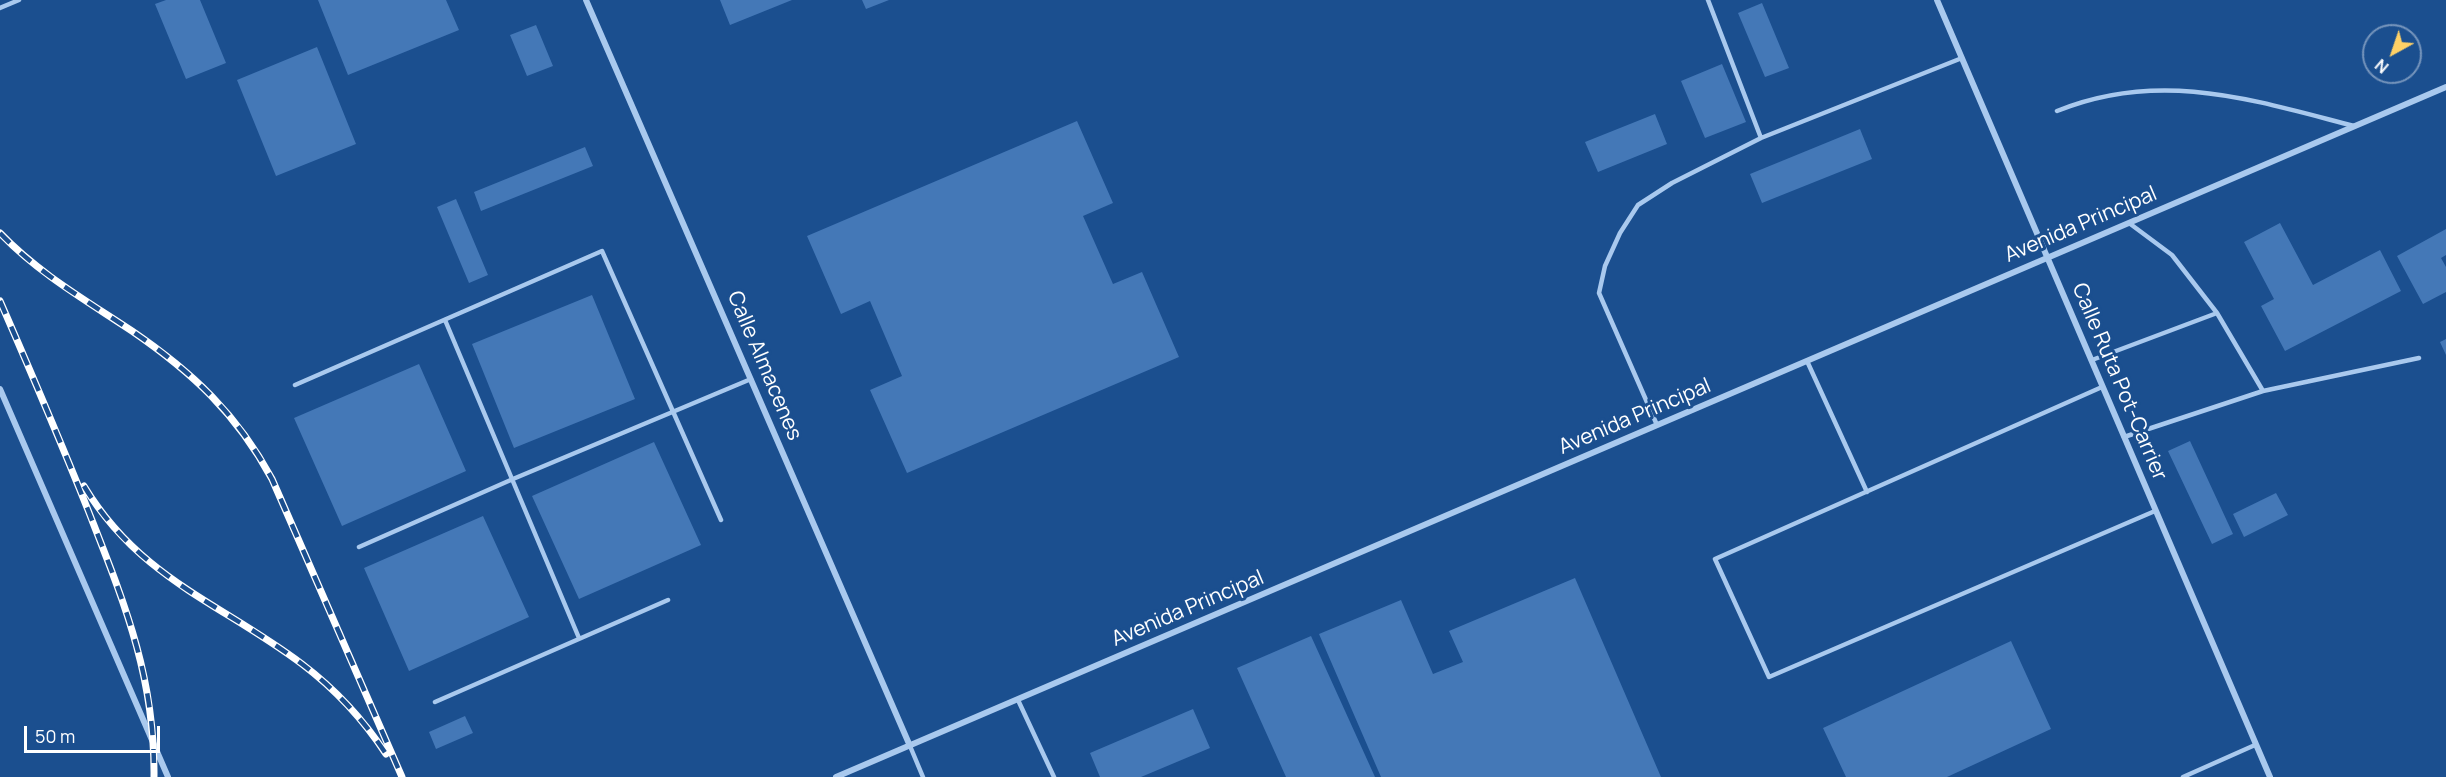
<!DOCTYPE html>
<html>
<head>
<meta charset="utf-8">
<style>
	body { margin:0 }
	#map { position:relative; width:2446px; height:777px; overflow:hidden; background:#1b4f8f; font-family:Manrope,sans-serif }
	canvas { display:block }
	.north { position:absolute; left:2362px; top:24px; width:60px; height:60px; box-sizing:border-box; background:#1b4f8f; border:2px solid #7695bc; border-radius:50%; rotate:220deg; font-size:16px; font-weight:700; line-height:24px; text-align:center; color:#fff }
	.north::after { content:''; display:block; margin:auto; width:21px; height:27px; background:#ffd166; clip-path:polygon(50% 0,100% 100%,50% 72%,0 100%) }
	.scale { position:absolute; left:24px; top:726px; width:136px; height:27px; box-sizing:border-box; border:3px solid #fff; border-top:0; padding-left:8px; font-size:18px; line-height:21px; white-space:nowrap; color:#fff; -webkit-text-stroke:4px #1b4f8f; paint-order:stroke }
</style>
</head>
<body>
<div id="map">
<canvas width="2446" height="777"></canvas>
<div class="north">N</div>
<div class="scale">50 m</div>
</div>
<script>
const g = document.querySelector('canvas').getContext('2d');
g.lineJoin = 'round';
function fill(path, color) { g.fillStyle = color; g.fill(path, 'evenodd'); }
function strokePath(path, color, width, dash) { g.strokeStyle = color; g.lineWidth = width; g.lineCap = dash ? 'butt' : 'round'; g.setLineDash(dash || []); g.stroke(path); }
function drawText(font, color, halo, rows, align = 'center') {
  g.font = font + ' Manrope,sans-serif'; g.lineWidth = 6; g.setLineDash([]); g.textBaseline = 'middle'; g.strokeStyle = halo; g.fillStyle = color; for (const [text, x, y, turn = 0] of rows) {
    g.save(); g.translate(x, y); g.rotate((+turn || 0) * Math.PI / 180); g.textAlign = isNaN(turn) ? turn : align; if (halo) g.strokeText(text, 0, 0); g.fillText(text, 0, 0); g.restore();
  }
}
const building = new Path2D(`
	M166,0H200L226,63L186,79L155,4Z
	M318,0H446L459,30L348,75Z
	M720,0H792L730,25Z
	M862,0H889L866,9Z
	M1762,3L1789,68L1765,77L1738,13Z
	M536,25L553,66L527,76L510,35Z
	M317,47L356,144L276,176L237,80Z
	M1722,64L1746,122L1705,138L1681,81Z
	M1655,114L1667,144L1598,172L1585,142Z
	M1077,121L1113,203L1083,216L1113,284L1142,272L1179,357L907,473L870,390L902,376L870,301L841,314L807,236Z
	M1860,129L1872,159L1762,203L1750,174Z
	M585,147L593,166L481,211L474,192Z
	M456,199L488,275L469,283L437,207Z
	M2280,223L2313,285L2380,250L2401,291L2285,351L2261,306L2274,299L2244,242Z
	M2446,229V255L2441,258L2446,267V292L2423,304L2397,256Z
	M592,295L635,399L514,448L472,344Z
	M2446,339V355L2440,342Z
	M419,364L466,471L342,526L294,418Z
	M2190,441L2233,534L2212,544L2168,451Z
	M654,442L701,545L579,599L532,496Z
	M2276,493L2288,515L2244,537L2233,514Z
	M483,516L529,617L409,671L364,568Z
	M1575,578L1661,777H1381L1319,634L1401,600L1433,674L1463,662L1449,631Z
	M1311,636L1375,777H1286L1237,668Z
	M2011,641L2051,729L1947,777H1846L1823,728Z
	M1193,709L1210,748L1141,777H1100L1090,753Z
	M465,716L473,733L436,749L429,732Z`);
const service = new Path2D(`
	M1708,0L1761,138
	M0,8L19,0
	M2057,111C2160,69 2253,100 2354,126
	M2129,223L2172,255L2217,313
	M445,320L579,638
	M2092,360L2217,313L2263,391L2419,358
	M1807,361L1867,492
	M295,385L602,251L721,520
	M2102,387L1715,559L1769,677L2155,511
	M1657,425L1599,293L1605,266L1620,233L1638,205L1672,183L1761,138L1962,58
	M2124,437L2263,391
	M359,547L513,479L751,379
	M1018,700L1054,777
	M435,702L668,600
	M910,746L923,777
	M2183,777L2255,745`);
const minor = new Path2D(`
	M586,0L910,746
	M1937,0L2270,777
	M0,389L168,777
	M836,777L2446,87`);
const rail = new Path2D(`
	M0,233C38,273 87,301 132,331C192,372 237,414 272,479L402,777
	M0,301C30,370 60,440 88,510C124,602 155,676 154,777
	M84,486C140,579 221,603 302,664C335,689 363,719 386,754`);
const streetNames = [
	["Avenida Principal",2081,225,-23],
	["Calle Almacenes",764,366,67],
	["Calle Ruta Pot-Carrier",2119,382,67],
	["Avenida Principal",1635,417,-23],
	["Avenida Principal",1188,609,-23]
];
fill(building, '#4478b7');
strokePath(service, '#a9c9ee', 4.5);
strokePath(minor, '#a9c9ee', 6);
strokePath(rail, '#fff', 7);
strokePath(rail, '#1b4f8f', 4.5, [14]);
drawText('21px', '#fff', '#1b4f8f', streetNames);
</script>
</body>
</html>
